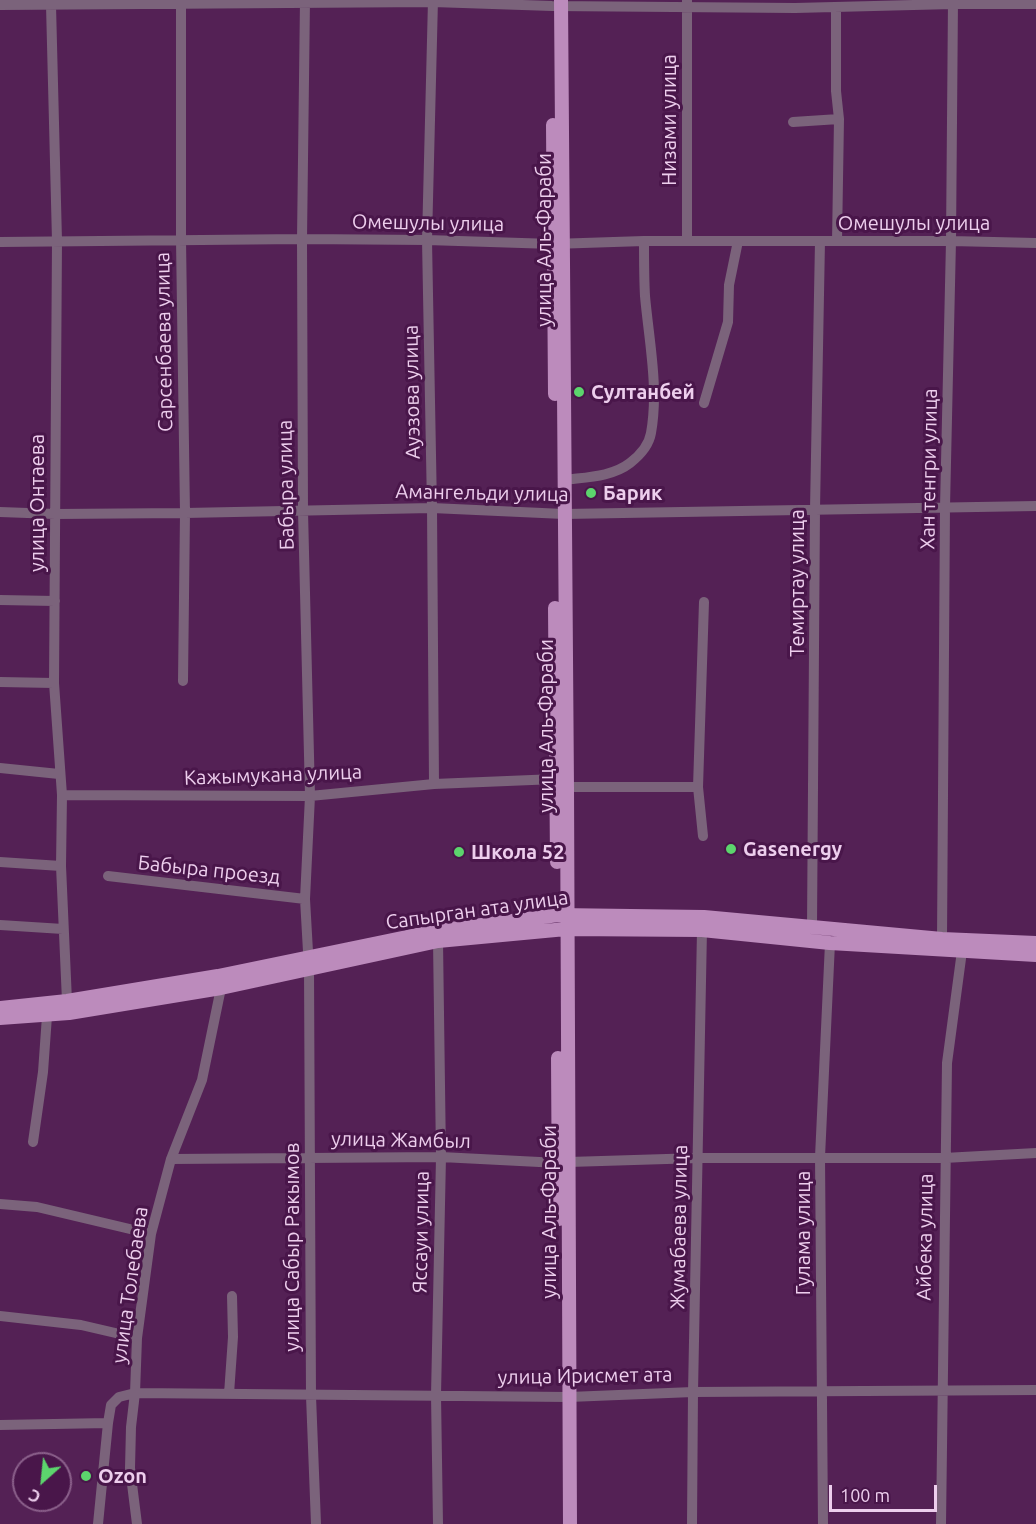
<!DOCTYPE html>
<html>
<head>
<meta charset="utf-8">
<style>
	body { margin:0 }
	#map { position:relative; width:1036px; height:1524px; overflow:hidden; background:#542155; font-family:Ubuntu,sans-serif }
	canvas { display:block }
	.north { position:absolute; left:12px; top:1452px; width:60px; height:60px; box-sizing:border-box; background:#49164a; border:2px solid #8b608b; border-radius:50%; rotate:207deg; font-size:16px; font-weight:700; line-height:24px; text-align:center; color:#edceed }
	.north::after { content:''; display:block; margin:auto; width:21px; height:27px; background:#5cd56d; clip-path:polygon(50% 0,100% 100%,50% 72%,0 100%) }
	.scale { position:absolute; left:829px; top:1485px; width:108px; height:27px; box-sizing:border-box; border:3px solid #edceed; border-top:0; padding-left:8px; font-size:18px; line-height:21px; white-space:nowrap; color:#edceed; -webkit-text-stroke:4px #49164a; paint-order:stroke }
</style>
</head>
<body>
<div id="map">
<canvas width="1036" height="1524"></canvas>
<div class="north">С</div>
<div class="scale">100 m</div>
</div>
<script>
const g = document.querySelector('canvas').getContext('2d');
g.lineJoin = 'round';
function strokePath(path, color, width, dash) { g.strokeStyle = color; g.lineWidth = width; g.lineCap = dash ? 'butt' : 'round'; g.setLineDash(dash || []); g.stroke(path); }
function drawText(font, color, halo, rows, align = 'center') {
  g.font = font + ' Ubuntu,sans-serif'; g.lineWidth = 6; g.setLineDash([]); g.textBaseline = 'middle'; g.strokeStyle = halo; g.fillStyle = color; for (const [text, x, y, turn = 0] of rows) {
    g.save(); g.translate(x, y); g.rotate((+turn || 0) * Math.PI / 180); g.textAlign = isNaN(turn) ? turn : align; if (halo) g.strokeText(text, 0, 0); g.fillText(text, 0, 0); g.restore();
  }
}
const minor = new Path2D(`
	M305,0L302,239L303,511L310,796L305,899L309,969L311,1396L316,1524
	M433,0L427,240L432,508L434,784
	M687,0V241
	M181,3V240L185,513L183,681
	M0,5L433,2L552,6L795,8L953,4H1036
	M51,5L57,241L54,683L62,795L61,866L67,1001
	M836,7V91L839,119L837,241
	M793,122L839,119
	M0,242L302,239L427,240L553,244L644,241H951L1036,243
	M704,403L728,322L729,285L738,241
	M564,480C586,477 612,477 630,463C639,456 649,445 651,433C659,388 649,341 645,296C644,278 644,259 644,241
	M0,512L55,514L185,513L432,508L564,514L1036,506
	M0,600L55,601
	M0,682L54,683
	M0,768L59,774
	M560,787H698L704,602
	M698,787L703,836
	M62,795L310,796L434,784L556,779
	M0,862L61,866
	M108,876L305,899
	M0,925L63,929
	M812,926L815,509L820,241
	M942,939L945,507L951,241L953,0
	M33,1142L43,1072L47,1016
	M171,1159L441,1157L559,1163
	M569,1162L699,1158H944L1036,1153
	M0,1204L37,1207L151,1234
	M0,1316L81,1325L137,1338
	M229,1394L233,1337L232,1296
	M0,1425L108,1423
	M98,1524L108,1423L111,1405L119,1397L135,1393L569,1397L693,1392L1036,1390
	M137,1524L130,1468L131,1427L135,1393L137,1338L151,1234L171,1159L202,1080L221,988
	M438,1524L436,1395L441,1157L438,941
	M692,1524L693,1392L702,930
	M823,1524L820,1157L830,943
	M941,1524L947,1063L962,951`);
const major = new Path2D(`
	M561,0L567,787L570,1524
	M553,125L555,394
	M555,608L557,862
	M0,1008L67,1001L218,976L436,931L558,915L704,917L942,939L1036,943
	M0,1018L69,1013L221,988L438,941L566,929L702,930L830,943L1036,955
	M558,1058L559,1219`);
const markers = [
	[579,392,6,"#5cd56d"],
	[591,493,6,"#5cd56d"],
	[731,849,6,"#5cd56d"],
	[459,852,6,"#5cd56d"],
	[86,1476,6,"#5cd56d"]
];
const streetNames = [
	["Низами улица",669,120,-90],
	["Омешулы улица",428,223,1],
	["Омешулы улица",914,223],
	["улица Аль-Фараби",544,240,-90],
	["Сарсенбаева улица",164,342,-91],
	["Ауэзова улица",412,392,-91],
	["Хан тенгри улица",929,469,-89],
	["Бабыра улица",286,485,-91],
	["Амангельди улица",482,493,1],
	["улица Онтаева",37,503,-90],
	["Темиртау улица",797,583,-90],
	["улица Аль-Фараби",546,726,-90],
	["Кажымукана улица",273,775,-2],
	["Бабыра проезд",209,870,6],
	["Сапырган ата улица",477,910,-8],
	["улица Жамбыл",401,1140,1],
	["улица Аль-Фараби",549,1212,-90],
	["Жумабаева улица",679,1227,-89],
	["Яссауи улица",421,1232,-89],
	["Гулама улица",803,1233,-90],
	["Айбека улица",925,1237,-89],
	["улица Сабыр Ракымов",292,1247,-90],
	["улица Толебаева",130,1285,-82],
	["улица Ирисмет ата",585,1376,-1]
];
const poiNames = [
	["Султанбей",591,392],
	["Барик",603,493],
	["Gasenergy",743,849],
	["Школа 52",471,852],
	["Ozon",98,1476]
];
strokePath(minor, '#7b637b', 10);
strokePath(major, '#bc8bbc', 14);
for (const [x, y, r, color] of markers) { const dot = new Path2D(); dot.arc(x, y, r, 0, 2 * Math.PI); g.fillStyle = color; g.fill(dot); strokePath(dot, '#49164a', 2); }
drawText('20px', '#edceed', '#49164a', streetNames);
drawText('bold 20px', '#edceed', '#49164a', poiNames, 'left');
</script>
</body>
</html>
